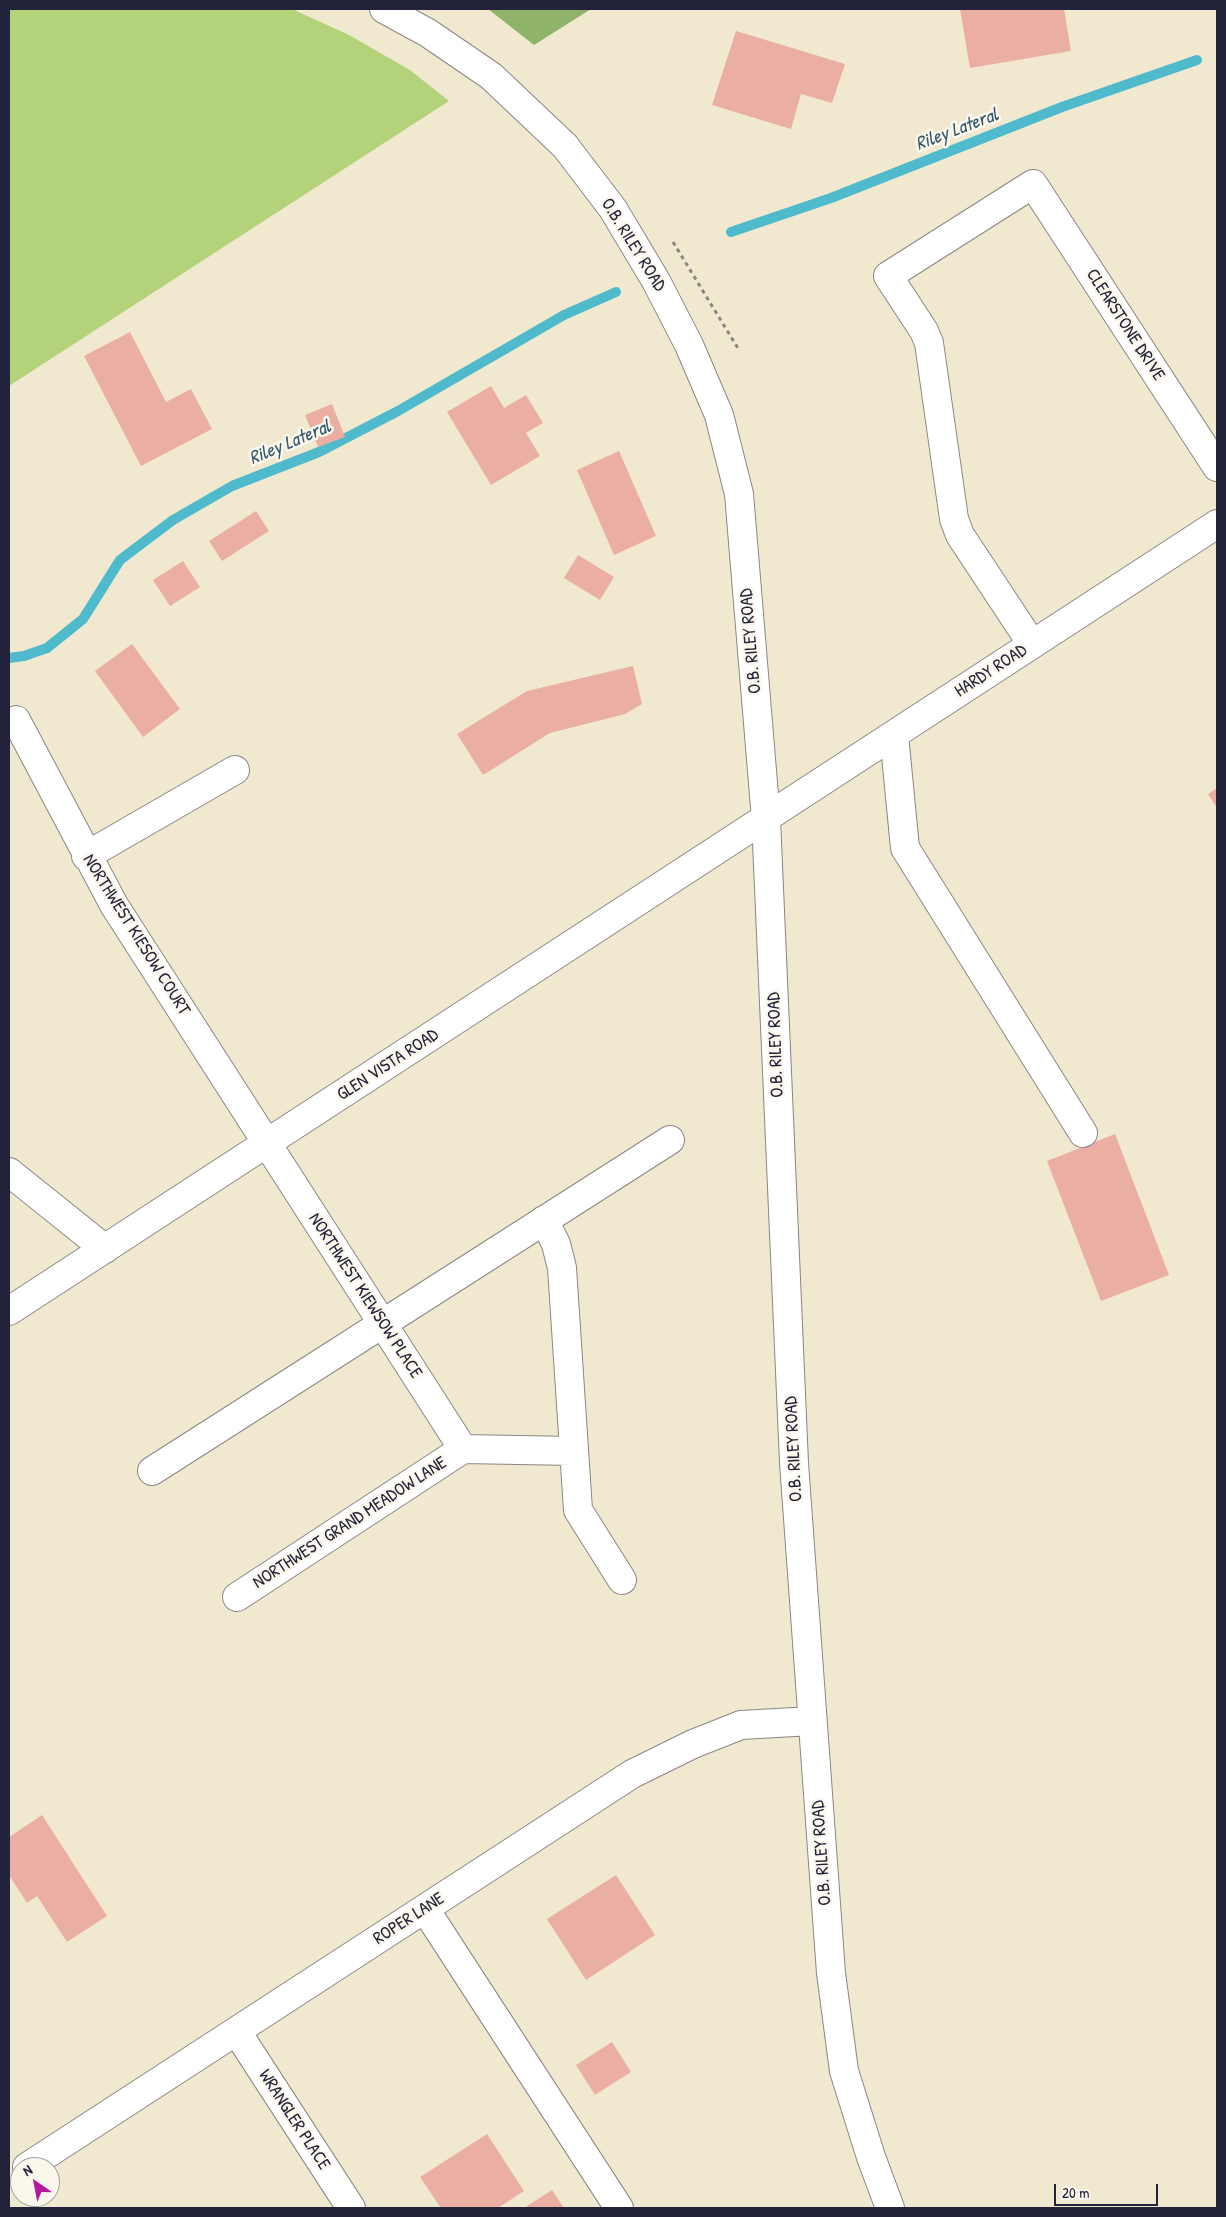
<!DOCTYPE html>
<html>
<head>
<meta charset="utf-8">
<style>
	body { margin:0 }
	#map { position:relative; width:1226px; height:2217px; overflow:hidden; background:#f1e9cf; font-family:"Patrick Hand",sans-serif }
	canvas { display:block }
	.frame { position:absolute; inset:0; border:10px solid #22223b; pointer-events:none }
	.north { position:absolute; left:10px; top:2157px; width:50px; height:50px; box-sizing:border-box; background:#fbf7ec; border:1px solid #a4a2a5; border-radius:50%; rotate:327deg; font-size:14px; font-weight:700; line-height:20px; text-align:center; color:#22223b }
	.north::after { content:''; display:block; margin:auto; width:18px; height:22px; background:#b5179e; clip-path:polygon(50% 0,100% 100%,50% 72%,0 100%) }
	.scale { position:absolute; left:1054px; top:2184px; width:104px; height:22px; box-sizing:border-box; border:2px solid #22223b; border-top:0; padding-left:6px; font-size:15px; line-height:18px; white-space:nowrap; color:#22223b; -webkit-text-stroke:4px #fbf7ec; paint-order:stroke }
</style>
</head>
<body>
<div id="map">
<canvas width="1226" height="2217"></canvas>
<div class="frame"></div>
<div class="north">N</div>
<div class="scale">20 m</div>
</div>
<script>
const g = document.querySelector('canvas').getContext('2d');
g.lineJoin = 'round';
function fill(path, color) { g.fillStyle = color; g.fill(path, 'evenodd'); }
function strokePath(path, color, width, dash) { g.strokeStyle = color; g.lineWidth = width; g.lineCap = dash ? 'butt' : 'round'; g.setLineDash(dash || []); g.stroke(path); }
function drawText(font, color, halo, rows, align = 'center') {
  g.font = font + ' "Patrick Hand",sans-serif'; g.lineWidth = 5; g.setLineDash([]); g.textBaseline = 'middle'; g.strokeStyle = halo; g.fillStyle = color; for (const [text, x, y, turn = 0] of rows) {
    g.save(); g.translate(x, y); g.rotate((+turn || 0) * Math.PI / 180); g.textAlign = isNaN(turn) ? turn : align; if (halo) g.strokeText(text, 0, 0); g.fillText(text, 0, 0); g.restore();
  }
}
const green = new Path2D(`
	M9,9H292L349,35L410,70L449,101L9,386Z`);
const forest = new Path2D(`
	M488,9H591L534,45Z`);
const stream = new Path2D(`
	M731,232L831,198L1062,107L1197,60
	M9,658L24,656L47,648L83,619L120,560L173,520L232,486L319,452L398,411L564,315L616,292`);
const building = new Path2D(`
	M960,9H1064L1071,51L970,68Z
	M736,31L845,64L832,103L801,94L791,129L712,105Z
	M130,332L166,402L191,389L212,429L141,466L84,356Z
	M491,386L504,408L526,395L543,423L526,433L540,456L491,485L447,412Z
	M332,404L345,437L318,447L305,415Z
	M619,451L656,536L614,555L577,470Z
	M256,511L269,531L222,561L209,541Z
	M578,555L614,577L600,600L564,578Z
	M183,561L200,587L170,606L153,580Z
	M132,644L180,709L143,737L95,671Z
	M633,666L642,704L625,714L550,733L483,775L457,734L527,691Z
	M1217,788V808L1208,794Z
	M1115,1134L1169,1275L1101,1301L1047,1161Z
	M42,1815L107,1916L67,1942L37,1896L27,1903L9,1875V1837Z
	M616,1875L655,1935L586,1980L547,1919Z
	M612,2042L631,2072L595,2095L576,2065Z
	M487,2134L524,2191L498,2208H441L420,2177Z
	M552,2190L564,2208H524Z`);
const path = new Path2D(`
	M673,242L739,350`);
const minor = new Path2D(`
	M384,9L428,33L491,76L565,146L613,209L656,281L689,345L719,415L739,494L766,819L794,1463L831,1973L844,2071L871,2157L890,2208
	M1032,644L960,535L954,519L929,343L924,331L888,276L1033,184L1217,467
	M16,720L114,905L463,1449
	M894,735L905,848L1083,1133
	M86,856L235,770
	M9,1172L105,1249
	M544,1220L556,1244L562,1268L578,1510L622,1580
	M9,1311L1217,524
	M463,1449L574,1451
	M152,1471L670,1140
	M237,1597L463,1449
	M425,1909L619,2208
	M237,2032L351,2208
	M27,2167L632,1774L693,1744L741,1725L812,1721`);
const streetNames = [
	["O.B. RILEY ROAD",633,245,58],
	["CLEARSTONE DRIVE",1125,325,57],
	["O.B. RILEY ROAD",751,641,-95],
	["HARDY ROAD",991,671,-33],
	["NORTHWEST KIESOW COURT",136,935,58],
	["O.B. RILEY ROAD",776,1045,-92],
	["GLEN VISTA ROAD",388,1065,-33],
	["NORTHWEST KIEWSOW PLACE",365,1296,57],
	["O.B. RILEY ROAD",794,1449,-93],
	["NORTHWEST GRAND MEADOW LANE",350,1523,-33],
	["O.B. RILEY ROAD",822,1853,-94],
	["ROPER LANE",409,1919,-33],
	["WRANGLER PLACE",294,2120,57]
];
const waterNames = [
	["Riley Lateral",957,130,-21],
	["Riley Lateral",290,443,-23]
];
fill(green, '#b4d279');
fill(forest, '#8fb469');
strokePath(stream, '#50bacd', 10);
fill(building, '#ebaea3');
strokePath(minor, '#8a8685', 30);
strokePath(path, '#8a8685', 3, [4, 4]);
strokePath(minor, '#fff', 28);
drawText('18px', '#22223b', '#fbf7ec', streetNames);
drawText('italic 19px', '#32576e', '#fbf7ec', waterNames);
</script>
</body>
</html>
